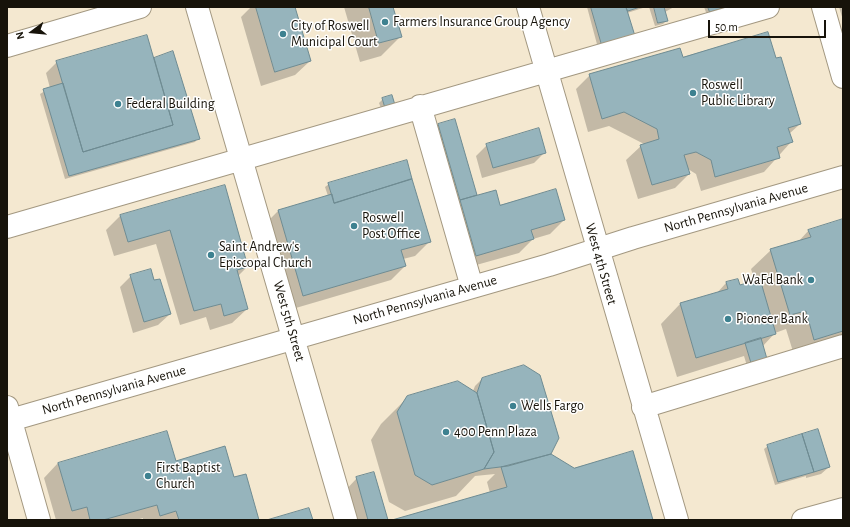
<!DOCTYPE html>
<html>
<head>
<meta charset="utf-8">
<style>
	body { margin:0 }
	#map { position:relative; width:850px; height:527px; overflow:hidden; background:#f4e8d0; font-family:"Alegreya Sans",sans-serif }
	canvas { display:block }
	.frame { position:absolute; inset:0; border:8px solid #17130a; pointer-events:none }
	.north { position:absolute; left:12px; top:12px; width:40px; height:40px; -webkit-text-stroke:3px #fff; paint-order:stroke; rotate:254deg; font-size:11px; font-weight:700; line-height:16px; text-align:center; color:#17130a }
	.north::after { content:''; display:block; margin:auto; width:14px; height:18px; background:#17130a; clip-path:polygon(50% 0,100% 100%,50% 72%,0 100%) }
	.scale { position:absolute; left:708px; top:20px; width:118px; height:18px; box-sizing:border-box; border:2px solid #17130a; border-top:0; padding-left:5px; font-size:12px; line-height:14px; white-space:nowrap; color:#17130a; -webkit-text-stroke:3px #fff; paint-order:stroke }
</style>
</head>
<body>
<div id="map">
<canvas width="850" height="527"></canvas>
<div class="frame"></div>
<div class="north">N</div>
<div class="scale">50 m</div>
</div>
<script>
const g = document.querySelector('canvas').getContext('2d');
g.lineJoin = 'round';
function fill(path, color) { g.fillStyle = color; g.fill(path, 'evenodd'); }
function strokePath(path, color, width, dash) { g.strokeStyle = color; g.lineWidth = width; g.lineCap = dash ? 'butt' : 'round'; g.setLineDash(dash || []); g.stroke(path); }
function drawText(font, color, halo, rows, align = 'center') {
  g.font = font + ' "Alegreya Sans",sans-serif'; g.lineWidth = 3; g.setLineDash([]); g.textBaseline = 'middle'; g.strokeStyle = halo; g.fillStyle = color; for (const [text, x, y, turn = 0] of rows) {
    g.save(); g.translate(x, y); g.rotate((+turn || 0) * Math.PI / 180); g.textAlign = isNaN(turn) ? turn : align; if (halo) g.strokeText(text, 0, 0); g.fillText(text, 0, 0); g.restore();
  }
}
const shadow = new Path2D(`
	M251,7H294L310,61L295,75L261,86L241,17Z
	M344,7H392L401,36L381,56L360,62Z
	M587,7H646L627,13L598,48Z
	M649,7H674L665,12L667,20L663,24L655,26Z
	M704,7H734L707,15Z
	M839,7H843V20Z
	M173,53L198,138L195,142L65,179L40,94L50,88L46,73L57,62L153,59Z
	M682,58L775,60L800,124L789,134L791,142L764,172L701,191L696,174L688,169L689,174L675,188L638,199L626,160L641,146L644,144L609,126L588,132L576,89L590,75Z
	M383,99L391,108L382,111L379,103Z
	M439,125L475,195L473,197L499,206L564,220L550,234L533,239L519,253L462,269L428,136Z
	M487,145L545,152L534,163L482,178L476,156Z
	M329,184L430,241L415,256L403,259L405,266L391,280L289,310L264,225L278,211L328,196L325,187Z
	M224,186L247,267L237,277L247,309L232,323L210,330L206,317L180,325L156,244L114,256L106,230L121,215Z
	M843,220V344L795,358L786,329L775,333L762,347L765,359L747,366L744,356L677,377L661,324L680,304L716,294L726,283L737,280L739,286L755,282L751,269L771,250L798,242L809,230Z
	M131,276L154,282L170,314L158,325L133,333L120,287Z
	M483,378L550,454L652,520H395L490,493L487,482L495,474L475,476L456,496L405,511L389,502L371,440L381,424L408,397L473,391L475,386Z
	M768,446L829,467L821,474L806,478V476L775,485L764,449Z
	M175,462L234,479L258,520H143V518L136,520H56L44,478L58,463Z
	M357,478L387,520H350L343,493Z`);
const building = new Path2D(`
	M256,7H295L311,61L275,72Z
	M369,7H393L402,37L379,43Z
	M591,7H626L635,36L602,45Z
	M626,7H640L628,11Z
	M654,7H664L668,21L658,23Z
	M708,7H727L710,12Z
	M768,32L776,58L781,57L801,124L788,128L793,142L777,147L780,158L715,177L711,160L696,152L684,155L690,174L652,185L640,145L659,139L657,129L624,112L602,119L589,74L680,48L683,57Z
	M147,35L173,125L83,152L56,61Z
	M173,51L200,139L69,176L43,89L63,83L83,152L173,125L154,58Z
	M392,95L395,105L385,108L382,98Z
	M455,119L477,195L460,200L438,124Z
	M539,128L546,153L493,168L486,144Z
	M407,160L412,179L334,203L328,183Z
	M412,179L431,242L401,250L406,266L303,296L278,210L332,194L334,203Z
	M225,185L248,267L237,270L248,309L224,316L221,304L194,311L170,230L128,242L120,215Z
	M556,189L565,220L531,230L534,239L476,256L460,200L496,190L500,205Z
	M843,219V331L814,340L806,311L790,315L770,249L811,237L808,230Z
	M151,269L154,280L160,279L171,314L144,322L130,275Z
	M738,279L740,285L760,279L776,334L696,358L680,303L728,289L726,282Z
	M761,338L767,359L751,363L745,343Z
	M524,365L540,375L559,438L551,454L508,466L484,469L494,452L477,393L482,378Z
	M458,381L477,393L494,452L484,469L432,485L415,475L397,412L407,396Z
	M818,429L830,467L814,472L802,434Z
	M167,431L176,461L225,446L234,477L246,474L259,520H179L176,511L160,516L157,505L103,520H90L87,507L72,511L58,463Z
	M802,434L814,472L778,482L767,445Z
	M633,451L653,520H392L507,487L501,467L551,454L574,468Z
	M374,472L388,520H368L356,477Z
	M309,508L313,520H267Z`);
const minor = new Path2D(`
	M197,7L346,520
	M528,7L677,520
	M823,7L843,77
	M7,46L140,7
	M420,106L472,287
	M7,227L768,7
	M7,407L39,520
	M643,407L843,346
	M7,421L549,265L633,238L843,177
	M803,520L843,509`);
const markers = [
	[385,22,4,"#3d8190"],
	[283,34,4,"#3d8190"],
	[693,93,4,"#3d8190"],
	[118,104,4,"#3d8190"],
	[354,226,4,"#3d8190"],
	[211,255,4,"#3d8190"],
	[811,280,4,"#3d8190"],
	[728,319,4,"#3d8190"],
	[513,406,4,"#3d8190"],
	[446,432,4,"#3d8190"],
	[148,476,4,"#3d8190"]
];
const poiNames = [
	["Farmers Insurance Group Agency",393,22],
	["City of Roswell",291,26],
	["Municipal Court",291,42],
	["Roswell",701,85],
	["Public Library",701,101],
	["Federal Building",126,104],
	["Roswell",362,218],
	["Post Office",362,234],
	["Saint Andrew's",219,247],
	["Episcopal Church",219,263],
	["WaFd Bank",803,280,"right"],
	["Pioneer Bank",736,319],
	["Wells Fargo",521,406],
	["400 Penn Plaza",454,432],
	["First Baptist",156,468],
	["Church",156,484]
];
const streetNames = [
	["North Pennsylvania Avenue",736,208,-16],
	["West 4th Street",601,264,74],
	["North Pennsylvania Avenue",425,300,-16],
	["West 5th Street",289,321,74],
	["North Pennsylvania Avenue",114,390,-16]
];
fill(shadow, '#0003');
fill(building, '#96b4bc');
strokePath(building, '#6e8b92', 1);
strokePath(minor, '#a39881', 24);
strokePath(minor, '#fff', 22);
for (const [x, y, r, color] of markers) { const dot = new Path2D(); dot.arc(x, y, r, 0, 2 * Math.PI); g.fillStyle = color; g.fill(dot); strokePath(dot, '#fff', 1.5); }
drawText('14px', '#17130a', '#fff', poiNames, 'left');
drawText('14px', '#17130a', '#fff', streetNames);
</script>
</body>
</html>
